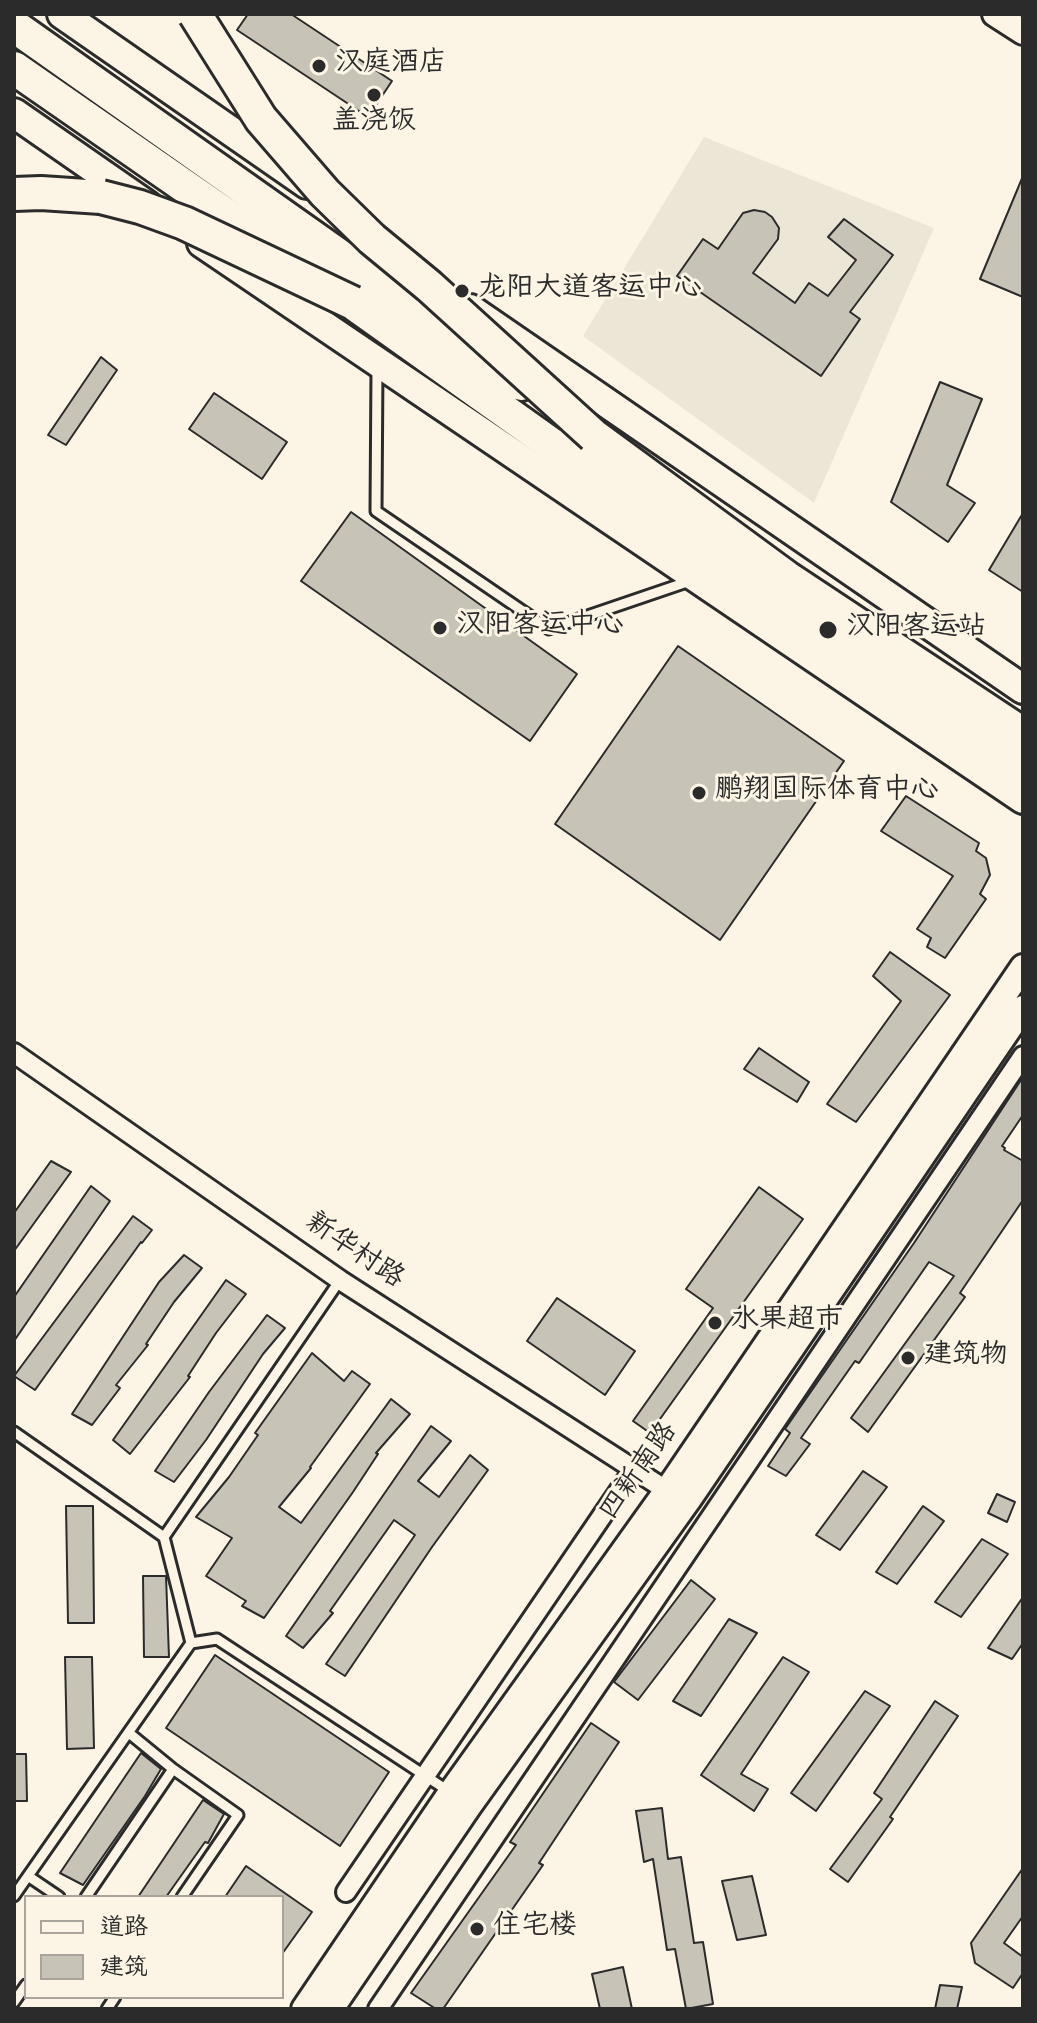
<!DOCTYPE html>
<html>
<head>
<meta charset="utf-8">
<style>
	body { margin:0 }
	#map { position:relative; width:1037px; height:2023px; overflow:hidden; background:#fcf5e5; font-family:Dekko,"LXGW WenKai TC",sans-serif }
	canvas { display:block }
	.frame { position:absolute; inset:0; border:16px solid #2b2b2b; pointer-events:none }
	.legend { position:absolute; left:24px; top:1895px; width:260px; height:104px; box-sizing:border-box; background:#fcf5e5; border:2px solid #a8a49b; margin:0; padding:10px 14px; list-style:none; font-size:24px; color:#2b2b2b }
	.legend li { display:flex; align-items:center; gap:16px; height:40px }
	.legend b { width:40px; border:2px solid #a8a49b }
</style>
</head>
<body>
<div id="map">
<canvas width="1037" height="2023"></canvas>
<div class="frame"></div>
<ul class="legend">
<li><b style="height:10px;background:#fcf5e5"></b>道路</li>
<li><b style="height:22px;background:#c8c3b7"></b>建筑</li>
</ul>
</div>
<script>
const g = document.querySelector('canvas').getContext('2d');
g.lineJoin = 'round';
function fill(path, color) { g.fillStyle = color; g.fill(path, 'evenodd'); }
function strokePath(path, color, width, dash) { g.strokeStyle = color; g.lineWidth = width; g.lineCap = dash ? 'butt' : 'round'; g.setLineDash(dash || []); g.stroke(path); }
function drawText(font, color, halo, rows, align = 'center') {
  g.font = font + ' Dekko,"LXGW WenKai TC",sans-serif'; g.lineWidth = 6; g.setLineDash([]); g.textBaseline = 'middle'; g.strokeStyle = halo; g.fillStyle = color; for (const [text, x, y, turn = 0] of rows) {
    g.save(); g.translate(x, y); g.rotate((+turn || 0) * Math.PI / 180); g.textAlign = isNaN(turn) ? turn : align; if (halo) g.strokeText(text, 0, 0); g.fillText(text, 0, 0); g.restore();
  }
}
const built = new Path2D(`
	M704,137L934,228L814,503L583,336Z`);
const building = new Path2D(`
	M248,14H291L392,81L368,117L237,30Z
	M1023,176V297L980,279Z
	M754,210L765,212L772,217L779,228L778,239L753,273L795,303L809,283L828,296L856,260L828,237L844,219L893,255L850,312L860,319L821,376L677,276L703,239L718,249L743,213Z
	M101,357L117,370L66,445L48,435Z
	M940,382L982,399L947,485L975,503L948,542L891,502Z
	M214,393L287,442L262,479L189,429Z
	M351,512L577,674L530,741L301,581Z
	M1023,513V592L989,570Z
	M678,646L844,761L720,940L555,824Z
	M906,796L979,843L976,851L986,858L990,875L980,894L986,899L945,958L927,947L931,938L917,929L953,876L881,831Z
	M890,952L950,995L856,1122L827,1104L901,1001L873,976Z
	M759,1048L809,1082L797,1102L744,1069Z
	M1023,1077V1115L1002,1146L1005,1148L1004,1150L1023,1161V1200L960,1293L965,1297L868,1432L851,1418L954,1276L929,1262L859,1363L855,1361L801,1438L810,1444L786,1476L768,1466L790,1433L785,1429L914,1243Z
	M51,1161L71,1172L14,1251V1213Z
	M91,1186L110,1201L14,1341V1297Z
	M759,1187L803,1219L650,1433L633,1421L713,1308L686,1289Z
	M133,1216L152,1230L142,1243L141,1242L35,1390L14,1376Z
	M184,1255L202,1268L174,1302L146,1344L148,1345L116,1385L120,1388L92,1425L72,1414L159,1282Z
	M226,1280L246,1294L216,1333L188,1376L190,1377L130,1454L113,1440Z
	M557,1298L635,1351L605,1395L527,1341Z
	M267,1315L285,1328L263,1354L206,1440L174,1482L155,1471L209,1392Z
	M312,1353L344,1381L352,1371L370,1384L310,1467L311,1468L279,1507L301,1523L391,1399L410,1414L376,1453L378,1454L353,1492L264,1618L242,1606L246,1601L206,1576L232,1538L196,1517L229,1477L258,1435L255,1433Z
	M431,1426L451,1441L418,1481L439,1497L470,1455L488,1470L432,1547L345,1676L326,1664L415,1535L394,1520L330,1611L333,1613L303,1648L286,1636Z
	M863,1471L887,1487L840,1550L816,1535Z
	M997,1494L1015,1502L1007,1522L988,1513Z
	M66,1506H93L94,1623H68Z
	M923,1506L944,1521L897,1584L876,1572Z
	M982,1539L1008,1554L961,1617L935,1602Z
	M143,1576H166L169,1657H144Z
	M691,1580L715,1599L638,1700L614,1682Z
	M1023,1597V1643L1012,1659L988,1648Z
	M729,1619L757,1633L701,1716L673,1701Z
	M215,1655L389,1772L340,1846L166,1728Z
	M65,1657H92L94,1748L67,1749Z
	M783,1657L809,1672L741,1774L768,1789L754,1811L701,1775Z
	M865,1691L890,1706L816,1811L791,1793Z
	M935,1701L958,1716L890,1817L893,1819L848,1882L830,1869L882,1799L874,1793Z
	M591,1723L619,1742L539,1863L543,1865L443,2009H436L411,1993L516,1845L510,1842Z
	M141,1753L161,1769L145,1796L83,1885L60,1873Z
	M14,1754H26L27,1801H14Z
	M203,1800L224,1814L208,1843L205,1842L166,1897H138Z
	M662,1808L668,1859L681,1857L694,1943L703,1942L713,2004L686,2009L675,1949L667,1950L653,1859L644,1862L636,1811Z
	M246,1866L312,1912L282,1954V1897H225Z
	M1023,1868V1916L1004,1943L1023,1957V1973L1013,1988L975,1963L971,1943Z
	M752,1876L766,1935L737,1940L722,1881Z
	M623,1967L632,2009H600L592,1974Z
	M940,1985L962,1987L957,2009H935Z`);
const lane = new Path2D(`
	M377,368L376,511L549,629L690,581
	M14,1432L164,1537L191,1643L14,1896
	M164,1537L340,1280
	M191,1643L217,1639L450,1792
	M129,1733L173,1769L238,1815L182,1897
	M28,1876L59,1897
	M86,1897L173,1769
	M14,2002L26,1985
	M107,2009L115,1997`);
const street = new Path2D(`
	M14,1053L340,1280L666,1490
	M346,1892L634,1469
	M378,2009L1023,1056`);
const secondary = new Path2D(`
	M995,14L1023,32
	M304,2009L451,1792L670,1486L1023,967
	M331,2009L469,1806L689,1499L1023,1008`);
const primary = new Path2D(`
	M62,14L307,184
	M14,113L148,206
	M202,243L1023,799
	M470,309L1023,689`);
const highway = new Path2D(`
	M14,26L521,384
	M14,68L353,303L694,546L1023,767
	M14,194L41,193L101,197
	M572,420L786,577L1023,734`);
const highwayBridge = new Path2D(`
	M195,14L261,119L325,193L372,239L429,286L594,436
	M101,197L140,207L184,223L353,303`);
const markers = [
	[319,66,8,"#2b2b2b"],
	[374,95,8,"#2b2b2b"],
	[462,291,8,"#2b2b2b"],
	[440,628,8,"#2b2b2b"],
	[828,630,10,"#2b2b2b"],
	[699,793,8,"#2b2b2b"],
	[715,1323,8,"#2b2b2b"],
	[908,1358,8,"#2b2b2b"],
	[477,1929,8,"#2b2b2b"]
];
const poiNames = [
	["汉庭酒店",335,66],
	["盖浇饭",374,124,"center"],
	["龙阳大道客运中心",478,291],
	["汉阳客运中心",456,628],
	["汉阳客运站",846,630],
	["鹏翔国际体育中心",715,793],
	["水果超市",731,1323],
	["建筑物",924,1358],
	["住宅楼",493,1929]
];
const streetNames = [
	["新华村路",353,1253,34],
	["四新南路",641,1473,-55]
];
fill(built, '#ece6d7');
fill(building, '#c8c3b7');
strokePath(building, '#2b2b2b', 2);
strokePath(lane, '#2b2b2b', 15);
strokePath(street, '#2b2b2b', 24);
strokePath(secondary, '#2b2b2b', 30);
strokePath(primary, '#2b2b2b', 34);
strokePath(highway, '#2b2b2b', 38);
strokePath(lane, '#fcf5e5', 9);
strokePath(street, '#fcf5e5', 18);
strokePath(secondary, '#fcf5e5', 24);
strokePath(primary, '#fcf5e5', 28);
strokePath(highway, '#fcf5e5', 32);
strokePath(highwayBridge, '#2b2b2b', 38, []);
strokePath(highwayBridge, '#fcf5e5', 32);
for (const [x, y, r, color] of markers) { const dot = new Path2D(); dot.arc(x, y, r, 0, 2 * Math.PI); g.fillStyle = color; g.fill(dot); strokePath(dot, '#fcf5e5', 3); }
drawText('28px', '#2b2b2b', '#fcf5e5', poiNames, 'left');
drawText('28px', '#2b2b2b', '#fcf5e5', streetNames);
</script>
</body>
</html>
